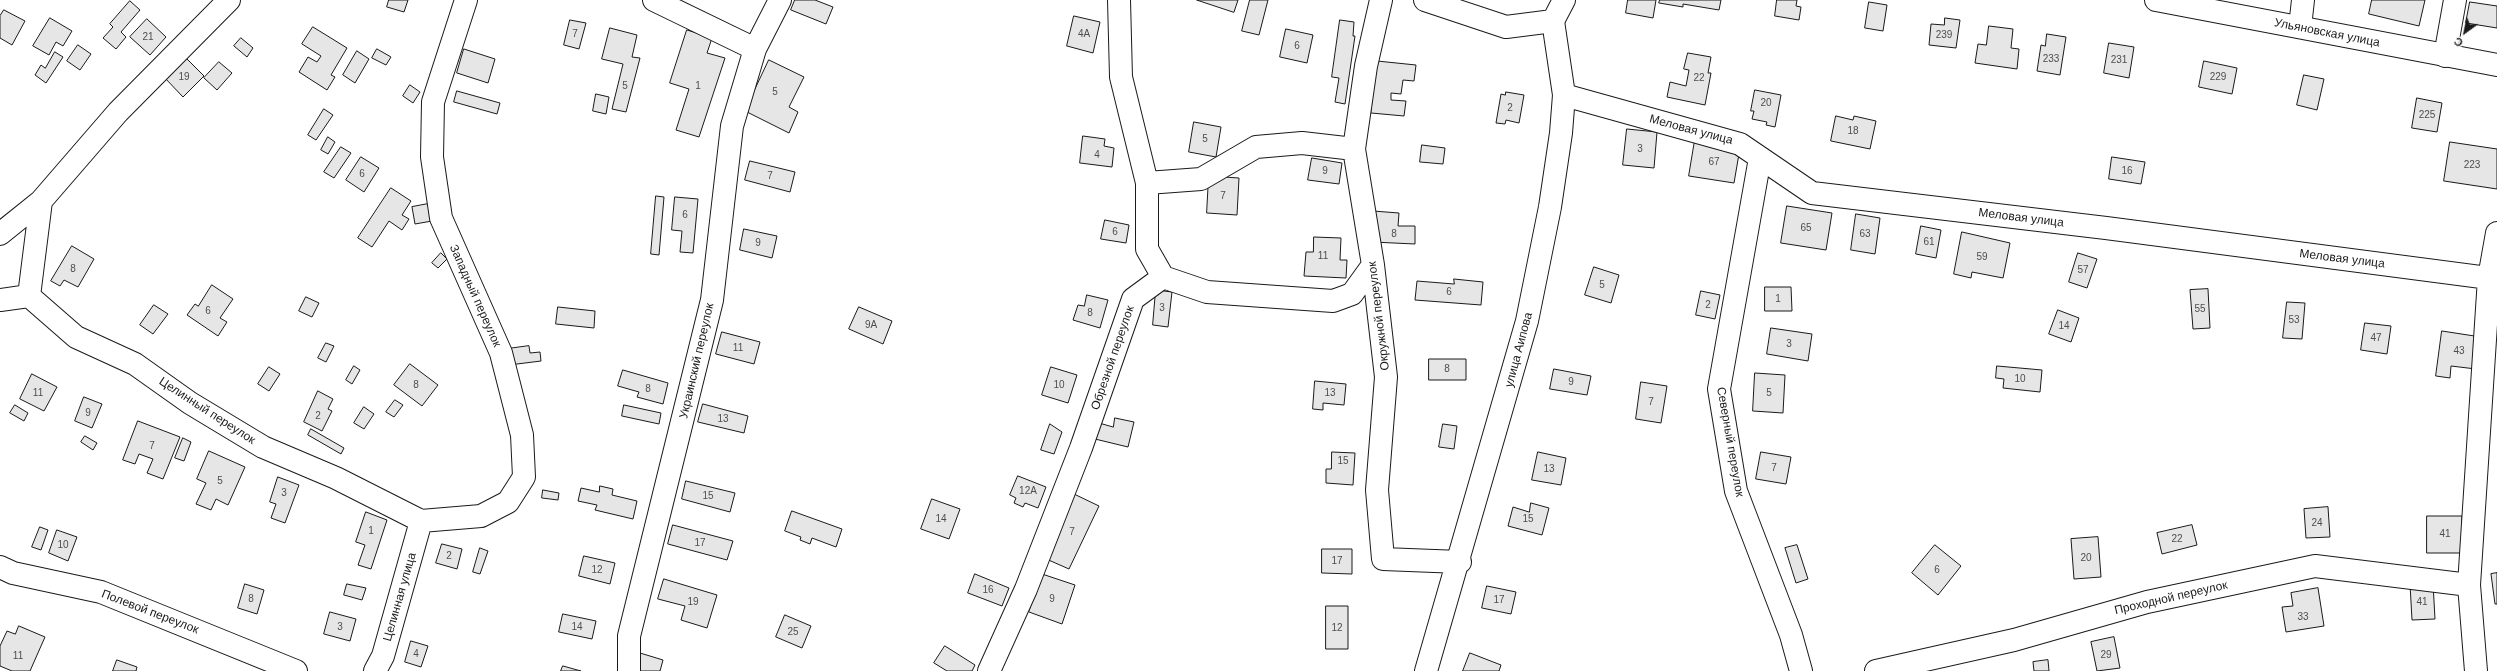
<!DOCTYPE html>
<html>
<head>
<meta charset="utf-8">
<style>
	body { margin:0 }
	#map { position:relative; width:2497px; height:671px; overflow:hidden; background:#fff; font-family:Helvetica,sans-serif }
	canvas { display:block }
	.north { position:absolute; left:2445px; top:12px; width:40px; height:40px; -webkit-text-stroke:3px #fff; paint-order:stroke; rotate:213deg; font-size:11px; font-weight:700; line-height:16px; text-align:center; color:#1a1a1a }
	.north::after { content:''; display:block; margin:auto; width:14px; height:18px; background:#1a1a1a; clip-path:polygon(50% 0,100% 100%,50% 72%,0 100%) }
</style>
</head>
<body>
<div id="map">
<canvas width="2497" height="671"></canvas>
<div class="north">С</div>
</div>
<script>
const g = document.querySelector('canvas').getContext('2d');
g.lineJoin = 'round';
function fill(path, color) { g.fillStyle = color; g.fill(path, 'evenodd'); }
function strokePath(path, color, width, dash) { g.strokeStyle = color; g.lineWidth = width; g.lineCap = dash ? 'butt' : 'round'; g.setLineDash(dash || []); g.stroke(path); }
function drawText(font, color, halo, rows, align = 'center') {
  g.font = font + ' Helvetica,sans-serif'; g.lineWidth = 3; g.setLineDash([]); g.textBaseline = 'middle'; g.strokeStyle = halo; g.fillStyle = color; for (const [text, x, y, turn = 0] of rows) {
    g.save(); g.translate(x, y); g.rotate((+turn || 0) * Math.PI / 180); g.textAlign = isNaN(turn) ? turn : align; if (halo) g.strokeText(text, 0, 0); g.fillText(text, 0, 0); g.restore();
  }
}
const building = new Path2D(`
	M389,0H408L404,12L387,7Z
	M795,0H815L833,7L826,24L791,10Z
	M1197,0H1238L1234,12Z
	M1250,0H1268L1259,35L1242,31Z
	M1628,0H1656L1653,18L1626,13Z
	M1660,0H1721L1719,10L1683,4V7L1659,3Z
	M1777,0H1797L1796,6L1801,7L1799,20L1775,16Z
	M2372,0H2425L2419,26L2369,14Z
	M130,1L140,10L121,32L126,37L116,49L103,38L113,27L110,24Z
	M1869,2L1887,5L1883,31L1865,28Z
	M2470,2L2497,6V28L2466,23Z
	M4,10L25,21L12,45L0,38V16Z
	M1074,16L1100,22L1093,53L1067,46Z
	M50,18L72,31L63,46L56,42L49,55L33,46Z
	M1945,18L1960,20L1956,48L1929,45L1931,24L1944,25Z
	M147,19L166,37L150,55L130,37Z
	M570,20L586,23L579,49L564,45Z
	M1340,20L1354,22L1353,36H1355L1345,104L1335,102L1339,78L1332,77Z
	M1989,26L2013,29L2011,48L2019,49L2017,69L1975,63L1978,44L1986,45Z
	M313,27L347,48L331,75L335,77L327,90L299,72L308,57L317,62L321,56L302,44Z
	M610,28L637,35L632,57L640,58L626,112L612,109L623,64L602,59Z
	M1286,29L1313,35L1307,63L1280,57Z
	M687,30L712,38L707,53L725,58L699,137L676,130L689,89L670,83Z
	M2047,34L2066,37L2060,75L2037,71L2041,45L2045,46Z
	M241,38L253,48L247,57L234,46Z
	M2109,43L2134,47L2129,78L2104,73Z
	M78,45L91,54L80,70L67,61Z
	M377,49L391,57L386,65L372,58Z
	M464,49L495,59L488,83L457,73Z
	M357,51L369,59L355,83L343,75Z
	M55,52L63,57L46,83L35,75L41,65L45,68Z
	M1688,53L1711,57L1708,73H1711L1705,105L1667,97L1670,82L1686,86L1689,70L1684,69Z
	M185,57L204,76L183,97L164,77Z
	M769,60L804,77L789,107L798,112L789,133L745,111Z
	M1377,61L1416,65L1414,81L1403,80L1401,94L1391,93V100L1406,101L1404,116L1371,113Z
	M2204,61L2237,68L2232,94L2199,87Z
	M219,62L232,73L217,90L204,78Z
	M2304,75L2324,79L2317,110L2297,105Z
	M410,85L420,92L413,103L403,96Z
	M1755,90L1781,95L1775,127L1766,125L1767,122L1752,119L1754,111H1751Z
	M457,91L500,103L497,114L454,102Z
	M1506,92L1524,95L1519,123L1506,120L1505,124L1496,123L1501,94L1505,95Z
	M596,94L609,97L606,114L593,111Z
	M2417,98L2442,103L2437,132L2412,128Z
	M324,109L333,115L316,140L308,135Z
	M1836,116L1853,120L1854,116L1876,121L1870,149L1831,141Z
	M1194,122L1221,127L1216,157L1189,152Z
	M1627,129L1657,132L1654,168L1623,165Z
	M1083,136L1105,139L1104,146L1114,148L1112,167L1080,163Z
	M328,137L335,142L328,154L321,150Z
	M1695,140L1740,148L1734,183L1689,176Z
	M2450,142L2497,149V189L2444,181Z
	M1422,145L1445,148L1443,164L1420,162Z
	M341,147L351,153L334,178L324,172Z
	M361,157L379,168L364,192L346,180Z
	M2112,157L2145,162L2141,184L2109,179Z
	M1312,158L1342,163L1339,184L1308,180Z
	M750,161L795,172L790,192L745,180Z
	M1209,176L1239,178L1237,215L1207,213Z
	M391,188L411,201L402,215L409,219L402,230L389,221L372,247L358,238Z
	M656,196L664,197L659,255L651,254Z
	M675,197L698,199L693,253L680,252L682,231L672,230Z
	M428,204L432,221L415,224L412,207Z
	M1787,206L1832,213L1826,250L1781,243Z
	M1373,211L1399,213L1398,226H1415V244L1372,242Z
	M1856,214L1880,218L1875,254L1851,250Z
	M1105,220L1129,225L1126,243L1101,239Z
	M1921,226L1941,230L1936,258L1916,254Z
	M744,229L777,236L772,258L740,250Z
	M1962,232L2010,243L2003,278L1972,272L1971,278L1954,274Z
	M1314,237L1341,238L1340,260H1347L1346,278L1304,276L1306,252H1313Z
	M72,246L94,259L78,287L64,280L60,286L51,281Z
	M441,253L447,259L438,268L432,263Z
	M2078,253L2097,259L2087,288L2069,282Z
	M1594,267L1619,275L1611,303L1585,295Z
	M1454,279L1483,282L1481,305L1415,300L1417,281L1454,284Z
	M212,285L233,299L220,318L227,322L218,336L187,315L195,304L198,306Z
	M1765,287H1791L1792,311H1765Z
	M2208,289L2210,328L2193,329L2190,290Z
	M1156,290L1172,292L1168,327L1153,325Z
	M1701,291L1720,295L1715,319L1696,315Z
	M1087,295L1108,300L1100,328L1073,320L1078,305L1084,306Z
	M306,297L319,303L312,317L299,311Z
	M2287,302L2305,303L2302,339L2283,338Z
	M154,305L168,314L153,334L140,325Z
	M558,307L595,311L594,328L556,324Z
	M859,307L892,321L883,344L849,329Z
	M2058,310L2079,318L2071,342L2049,334Z
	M2365,323L2391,326L2387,354L2361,350Z
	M1771,328L1812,334L1808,361L1767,354Z
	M2442,331L2481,337L2476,369L2451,366L2450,378L2436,376Z
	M722,332L760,342L754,364L716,354Z
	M326,343L334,346L326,362L318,358Z
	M529,346L530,353L540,352L541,361L509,365L507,349Z
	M1429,359H1466V380H1429Z
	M410,364L438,385L422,406L394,385Z
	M354,366L360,370L352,384L346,380Z
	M1997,366L2042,370L2040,392L2003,388L2004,379L1996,378Z
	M269,367L280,374L269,391L258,384Z
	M1051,367L1077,375L1068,403L1042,395Z
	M1554,369L1591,376L1587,395L1550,389Z
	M623,370L668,383L663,404L637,397L639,392L618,386Z
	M1755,373L1785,375L1783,413L1753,411Z
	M32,374L57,387L44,411L20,399Z
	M1315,381L1346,384L1344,405L1323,403V410L1313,409Z
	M1641,382L1667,386L1661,423L1636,419Z
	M318,391L333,399L328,409L332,411L322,431L304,422Z
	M84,397L102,404L92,428L75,421Z
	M395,400L403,405L394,417L386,412Z
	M703,404L748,416L744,433L698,422Z
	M15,405L28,413L24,421L10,413Z
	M624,405L661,413L659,424L622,416Z
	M364,407L374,414L364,429L354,423Z
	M1115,418L1134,422L1128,447L1095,439L1099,423L1113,427Z
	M138,421L180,437L163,479L147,473L153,459L139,454L135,464L123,460Z
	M1050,424L1062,432L1054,454L1041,450Z
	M1443,424L1457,426L1454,449L1439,447Z
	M311,429L344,448L341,454L308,435Z
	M85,436L97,443L93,450L81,442Z
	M183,438L191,442L184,461L175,458Z
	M209,451L245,467L228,505L216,499L211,510L196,504L206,483L197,479Z
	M1332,452L1355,453L1353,485L1326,483V469H1331Z
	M1538,452L1566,458L1561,485L1532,480Z
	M1761,452L1791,457L1786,484L1756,479Z
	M1018,476L1046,487L1038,508L1025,503L1023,507L1014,503L1016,498L1010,495Z
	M278,477L299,485L285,523L271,518L276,504L270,502Z
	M686,481L735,493L730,512L682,499Z
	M600,486L613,489L612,495L637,501L633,519L595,510L597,505L578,501L581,488L599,492Z
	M543,490L559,493L558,500L542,498Z
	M1074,494L1099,506L1069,569L1044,558Z
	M932,499L960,509L949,539L921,529Z
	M1531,503L1549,508L1542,535L1508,526L1513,507L1529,512Z
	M2328,507L2330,537L2306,538L2304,509Z
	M792,511L842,529L836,547L812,538L810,544L800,540L801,537L785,531Z
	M366,512L387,520L371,569L358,565L365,545L356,542Z
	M2427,516H2462V553H2427Z
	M673,525L733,541L727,560L668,544Z
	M2192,525L2197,545L2162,554L2157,533Z
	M40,527L48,530L41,550L32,547Z
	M57,530L77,537L68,561L49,553Z
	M2098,537L2101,577L2074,579L2071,539Z
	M442,544L462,549L457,569L436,563Z
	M1797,545L1808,579L1796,583L1785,548Z
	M1935,545L1961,566L1938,595L1912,573Z
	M480,548L488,551L480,574L473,572Z
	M1322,549H1352V574L1322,573Z
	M584,556L615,563L610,584L579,576Z
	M2497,573V604H2495L2491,574Z
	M975,574L1009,588L1002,606L968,593Z
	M1042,574L1075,585L1062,624L1029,612Z
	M664,579L717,595L707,628L681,620L685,606L658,599Z
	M2433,583L2435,619L2412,620L2410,584Z
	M245,584L264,590L257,614L238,608Z
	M347,584L366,588L362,600L344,595Z
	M1487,586L1516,592L1511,614L1482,608Z
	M2318,588L2324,626L2286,632L2282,607L2293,606L2291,593Z
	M1326,606H1348V649H1326Z
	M330,612L356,619L350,641L324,634Z
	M563,614L596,621L592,639L559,632Z
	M785,615L811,626L802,648L776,637Z
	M19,626L45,637L30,671H12L0,666V646L7,631L15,634Z
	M2114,637L2120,668L2097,671L2091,642Z
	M411,641L428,646L421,667L405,662Z
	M945,646L975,665L972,671H947L934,663Z
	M640,653L663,660L660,671H635Z
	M1470,653L1501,665L1499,671H1463Z
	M117,660L137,667L136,671H113Z
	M2048,660L2049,671H2034L2033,662Z
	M563,666L581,671H561Z`);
const minor = new Path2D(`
	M654,0L755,49
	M1381,0L1366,66L1354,149L1373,265L1386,377L1377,490L1383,559L1460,562
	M2300,27L2303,0
	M2445,56L2455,0
	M1564,95L1740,144L1812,193L2106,228L2497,279
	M1760,158L1719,389L1736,491L1791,635L1801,671
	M1147,183L1201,179L1256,147L1302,143L1354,149
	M0,234L41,201L118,112L229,0
	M1163,277L1207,292L1333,301L1352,294L1373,265
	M29,296L41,201
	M0,300L29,296L76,337L135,364L190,403L263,447L336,478L421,521
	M421,521L481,516L508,502L524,477L522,435L501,353L441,218L432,157L433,102L466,0
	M0,567L13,573L101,592L296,671
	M375,671L383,656L421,521
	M629,671V636L712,300L732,126L755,49L780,0
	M989,671L1026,589L1081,448L1133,299L1163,277L1147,249V183L1121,77L1119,0
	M1426,671L1527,321L1550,207L1561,133L1564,95L1553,21
	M1876,671L2014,640L2147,602L2315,566L2469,585
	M2476,671L2469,585L2489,278L2497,233`);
const major = new Path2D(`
	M1425,0L1506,27L1553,21L1564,0
	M2156,0L2497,65`);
const numberNames = [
	["7",575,34],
	["4А",1084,34],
	["239",1944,35],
	["21",148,37],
	["6",1297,46],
	["233",2051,59],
	["231",2119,60],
	["19",184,77],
	["229",2218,77],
	["22",1699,78],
	["5",625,86],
	["1",698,86],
	["5",775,92],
	["20",1766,103],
	["2",1510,108],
	["225",2427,115],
	["18",1853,131],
	["5",1205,139],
	["3",1640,149],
	["4",1097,155],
	["67",1714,162],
	["223",2472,165],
	["9",1325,171],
	["16",2127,171],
	["6",362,174],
	["7",770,176],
	["7",1223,196],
	["6",685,215],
	["65",1806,228],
	["6",1115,232],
	["8",1394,234],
	["63",1865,234],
	["61",1929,242],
	["9",758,243],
	["11",1323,256],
	["59",1982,257],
	["8",73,269],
	["57",2083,270],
	["5",1602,285],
	["6",1449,292],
	["1",1778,299],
	["2",1708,305],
	["3",1162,308],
	["55",2200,309],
	["6",208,311],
	["8",1090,313],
	["53",2294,320],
	["9А",871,325],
	["14",2064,326],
	["47",2376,338],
	["3",1789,344],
	["11",738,348],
	["43",2459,351],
	["8",1447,369],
	["10",2020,379],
	["9",1571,382],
	["8",416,385],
	["10",1059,385],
	["8",648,389],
	["11",38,393],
	["13",1330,393],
	["5",1769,393],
	["7",1651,402],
	["9",88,413],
	["2",318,416],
	["13",723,419],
	["7",152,446],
	["15",1343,461],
	["7",1774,468],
	["13",1549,469],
	["5",220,481],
	["12А",1028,491],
	["3",284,493],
	["15",708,496],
	["14",941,519],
	["15",1528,519],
	["24",2317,523],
	["1",371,531],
	["7",1072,532],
	["41",2445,534],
	["22",2177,539],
	["17",700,543],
	["10",63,545],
	["2",449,556],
	["20",2086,558],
	["17",1337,561],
	["12",597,570],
	["6",1937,570],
	["16",988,590],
	["8",251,599],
	["9",1052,599],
	["17",1499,600],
	["19",693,602],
	["41",2422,602],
	["33",2303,617],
	["3",340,627],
	["14",577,627],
	["12",1337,628],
	["25",793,632],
	["4",416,654],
	["29",2106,655],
	["11",18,656]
];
const streetNames = [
	["Ульяновская улица",2327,33,11],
	["Меловая улица",1691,130,15],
	["Меловая улица",2021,218,7],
	["Меловая улица",2342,259,7],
	["Западный переулок",475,296,66],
	["Окружной переулок",1379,316,-97],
	["улица Аипова",1519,350,-75],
	["Обрезной переулок",1113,358,-71],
	["Украинский переулок",697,361,-77],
	["Целинный переулок",207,411,33],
	["Северный переулок",1730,442,80],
	["Целинная улица",400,597,-74],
	["Проходной переулок",2171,598,-13],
	["Полевой переулок",150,612,21]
];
fill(building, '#e6e6e6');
strokePath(building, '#1a1a1a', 1);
strokePath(minor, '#1a1a1a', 24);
strokePath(major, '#1a1a1a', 24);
strokePath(minor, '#fff', 22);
strokePath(major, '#fff', 22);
drawText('10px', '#4d4d4d', null, numberNames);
drawText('12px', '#1a1a1a', '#fff', streetNames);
</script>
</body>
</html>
